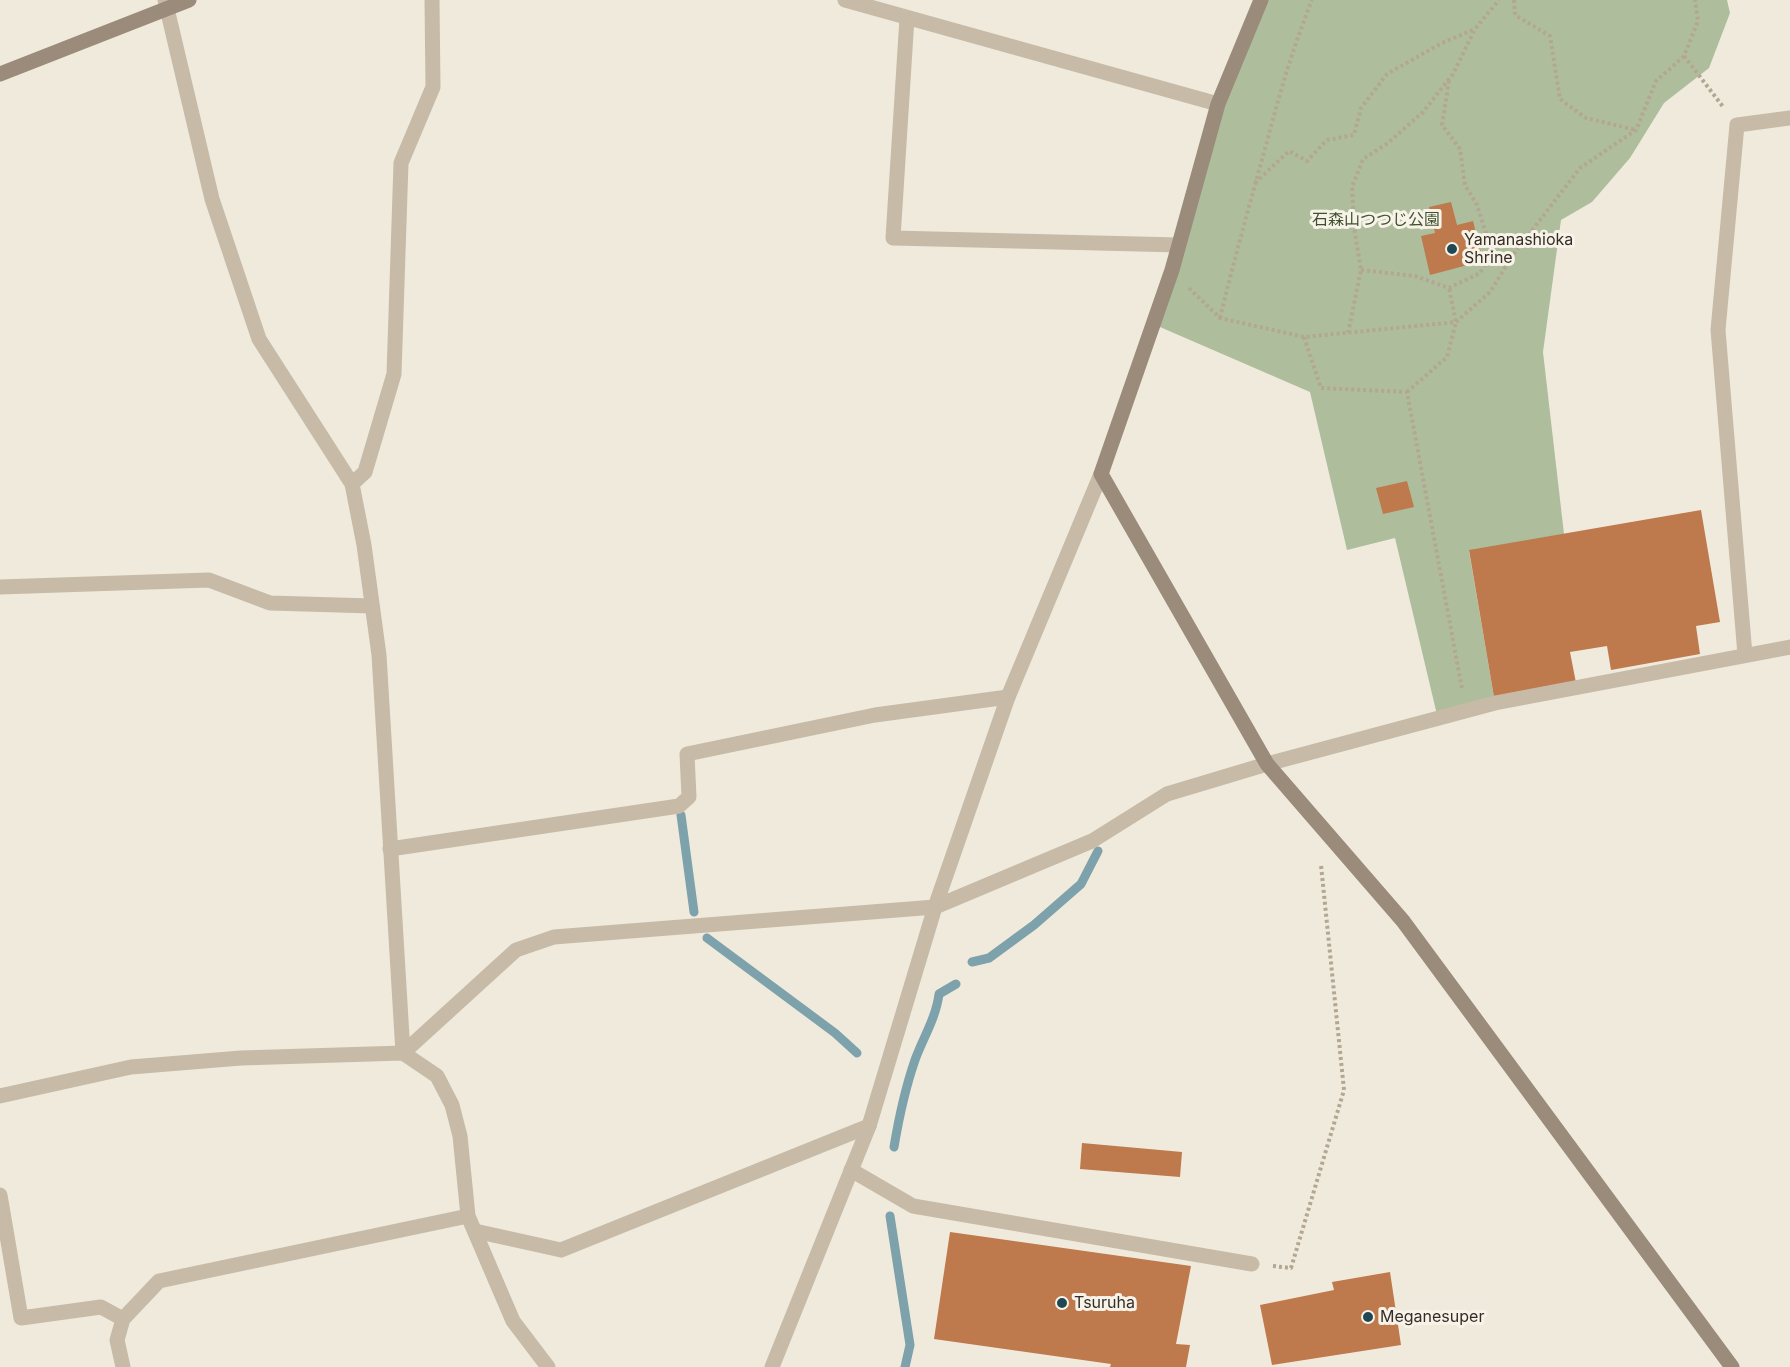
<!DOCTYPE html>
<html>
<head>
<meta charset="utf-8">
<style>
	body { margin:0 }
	canvas { display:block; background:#f0eadc }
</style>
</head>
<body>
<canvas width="1790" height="1367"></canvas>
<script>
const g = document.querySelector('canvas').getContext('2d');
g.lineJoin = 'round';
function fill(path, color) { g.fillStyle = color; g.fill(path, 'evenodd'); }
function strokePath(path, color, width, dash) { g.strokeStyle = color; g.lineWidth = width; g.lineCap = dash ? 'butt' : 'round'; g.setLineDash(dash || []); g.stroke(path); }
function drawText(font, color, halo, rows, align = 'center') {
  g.font = font + ' Inter,"Noto Sans JP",sans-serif'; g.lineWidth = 6; g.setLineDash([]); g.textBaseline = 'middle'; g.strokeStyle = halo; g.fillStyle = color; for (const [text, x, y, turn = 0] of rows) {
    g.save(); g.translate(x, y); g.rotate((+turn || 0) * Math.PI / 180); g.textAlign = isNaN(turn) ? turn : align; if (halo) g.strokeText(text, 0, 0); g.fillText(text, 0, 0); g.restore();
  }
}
const green = new Path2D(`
	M1261,0H1727L1730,13L1709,68L1664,103L1630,158L1592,202L1561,220L1543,352L1564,534L1469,551L1495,703L1438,719L1395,538L1347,550L1310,392L1153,324L1218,104Z`);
const stream = new Path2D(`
	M681,815L694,912
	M707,938L835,1033L857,1053
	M972,962L989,958L1034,925L1081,884L1098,851
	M894,1147C899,1117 905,1089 915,1060C923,1038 936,1018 939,994L956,984
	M890,1216L910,1345L905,1367`);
const building = new Path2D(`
	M1451,202L1457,225L1473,221L1483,261L1430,275L1421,236L1435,233L1429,207Z
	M1407,481L1414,507L1383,514L1376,488Z
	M1701,510L1720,622L1696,626L1700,654L1611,670L1607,646L1570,652L1577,688L1495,703L1469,550Z
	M1082,1143L1182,1152L1180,1177L1080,1169Z
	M950,1232L1191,1266L1176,1344L1190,1345L1186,1367H1110L1111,1364L934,1339Z
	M1390,1272L1401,1345L1272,1365L1260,1305L1334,1290L1332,1282Z`);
const path = new Path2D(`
	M1514,0L1515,15L1550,36L1560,99L1586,118L1636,130
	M1684,56L1724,108
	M1255,183L1289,151L1307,161L1327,140L1354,135L1361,108L1387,74L1442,43L1475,29
	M1361,270L1415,276L1449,288L1480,273L1492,252L1477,205L1465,185L1460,149L1442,125L1449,81
	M1189,288L1220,318L1304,337L1456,322L1490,292L1513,255L1580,168L1636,130L1656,81L1684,56L1698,21L1695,0
	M1220,318C1234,260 1250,203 1266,145C1279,96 1293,47 1312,0
	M1348,333L1361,270L1354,227L1352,187L1363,159L1388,143L1423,112L1453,74L1475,29L1499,0
	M1304,337L1321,388L1407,392L1462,689
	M1407,392L1447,357L1456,322L1449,288
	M1273,1266L1291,1268L1344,1090L1321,865`);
const lane = new Path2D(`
	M907,18L893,238L1179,245
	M352,484L365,472L394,374L401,163L433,87L432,0
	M0,587L209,580L270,603L372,606
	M1745,655L1718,330L1737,125L1790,118
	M390,849L679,806L689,797L687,754L875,715L1008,697
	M851,1170L913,1206L1252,1264
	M0,1195L21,1318L101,1307L123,1319
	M475,1231L561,1250L869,1126`);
const street = new Path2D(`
	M165,0L212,199L259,339L352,484L364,545L379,655L403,1053
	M845,0L1218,104
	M403,1053L516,950L554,937L935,907L1092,841L1167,794L1267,764L1495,703L1790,647
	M0,1096L131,1067L241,1058L403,1053L437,1076L452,1105L460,1136L468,1216L513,1321L548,1367
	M123,1367L117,1340L123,1319L159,1281L468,1216
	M772,1367L869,1126L935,907L1008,697L1101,474`);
const secondary = new Path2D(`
	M1261,0L1218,104L1172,270L1101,474L1267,764L1403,921L1732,1367
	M0,74L189,0`);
const markers = [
	[1452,249,6,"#204854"],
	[1062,1303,6,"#204854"],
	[1368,1317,6,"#204854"]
];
const parkNames = [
	["石森山つつじ公園",1376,220]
];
const poiNames = [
	["Yamanashioka",1464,240],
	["Shrine",1464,258],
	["Tsuruha",1074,1303],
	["Meganesuper",1380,1317]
];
fill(green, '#aebe9d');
strokePath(stream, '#7da2ab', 9);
fill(building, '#be794c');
strokePath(path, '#b3a693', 4, [3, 3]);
strokePath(lane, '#c7bba8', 15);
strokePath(street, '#c7bba8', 15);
strokePath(secondary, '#9b8b7a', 15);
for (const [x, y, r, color] of markers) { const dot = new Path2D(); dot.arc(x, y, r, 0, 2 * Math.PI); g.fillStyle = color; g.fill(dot); strokePath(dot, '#f8f3e8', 2); }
drawText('16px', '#3f512d', '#f8f3e8', parkNames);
drawText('16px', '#352e28', '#f8f3e8', poiNames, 'left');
</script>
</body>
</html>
